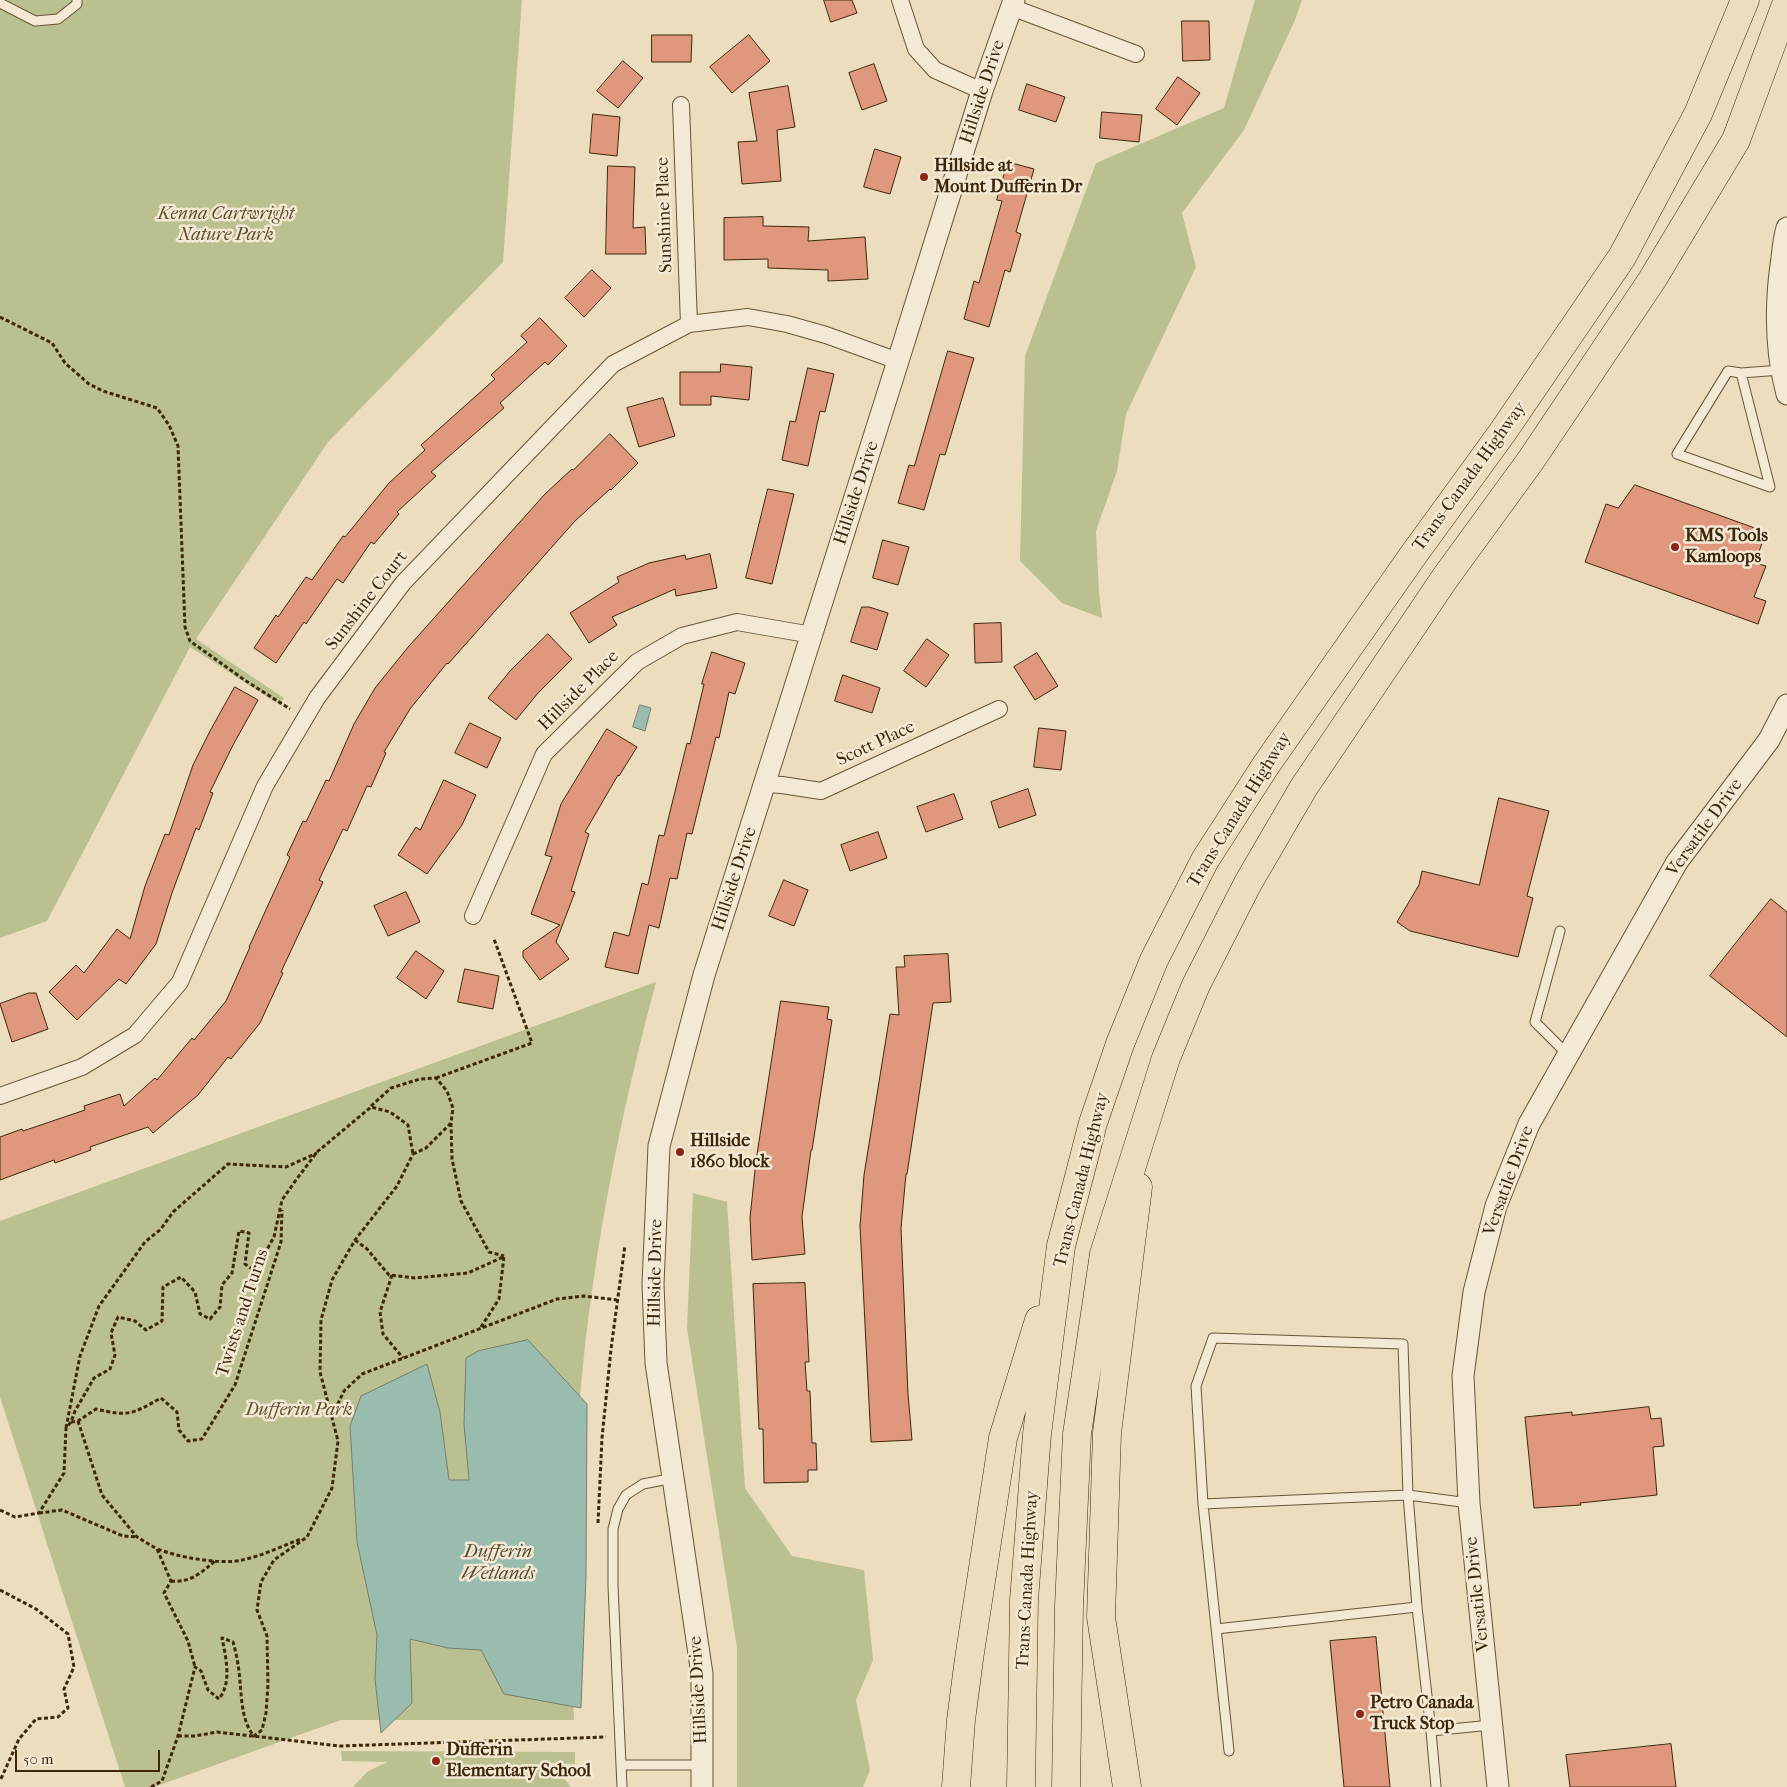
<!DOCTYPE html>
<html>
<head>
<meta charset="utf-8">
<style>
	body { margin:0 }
	#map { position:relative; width:1787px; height:1787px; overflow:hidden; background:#edddbf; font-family:"IM FELL French Canon",serif }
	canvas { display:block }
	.scale { position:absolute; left:15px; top:1750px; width:145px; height:22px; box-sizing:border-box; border:2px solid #3d2709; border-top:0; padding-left:6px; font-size:15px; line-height:18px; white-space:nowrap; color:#3d2709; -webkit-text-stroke:4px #f3e9d5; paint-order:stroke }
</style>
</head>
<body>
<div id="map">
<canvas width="1787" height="1787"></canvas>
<div class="scale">50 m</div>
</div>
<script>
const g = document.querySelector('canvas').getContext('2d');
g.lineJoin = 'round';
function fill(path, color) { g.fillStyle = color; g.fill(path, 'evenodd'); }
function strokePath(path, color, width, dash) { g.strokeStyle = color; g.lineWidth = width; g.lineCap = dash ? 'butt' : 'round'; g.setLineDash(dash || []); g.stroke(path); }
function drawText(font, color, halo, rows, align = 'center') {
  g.font = font + ' "IM FELL French Canon",serif'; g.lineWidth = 5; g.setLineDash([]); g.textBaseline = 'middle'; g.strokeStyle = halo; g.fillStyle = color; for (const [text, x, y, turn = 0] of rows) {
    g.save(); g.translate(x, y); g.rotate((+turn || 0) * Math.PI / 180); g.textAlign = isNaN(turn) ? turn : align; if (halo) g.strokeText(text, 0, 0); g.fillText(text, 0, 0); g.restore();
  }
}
const green = new Path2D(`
	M0,0H522L503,262L328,442L196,639L284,698L280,705L190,647L47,921L0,938Z
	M1255,0H1302L1295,20L1244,130L1182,213L1196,267L1126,414L1117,471L1096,531L1099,593L1102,618L1062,603L1020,561L1025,356L1096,163L1224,108Z
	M656,982C613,1142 583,1305 575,1470C574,1507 574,1543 574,1580C573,1627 572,1673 574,1720H341L154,1787H125L0,1397V1221Z
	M693,1193L727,1202L745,1488L792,1556L864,1570L873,1660L856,1700L870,1770L863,1787H737V1648L687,1328Z
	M341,1751L575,1752V1764L548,1763L559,1772L571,1787H353L368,1771L388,1762L342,1761Z`);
const water = new Path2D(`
	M640,705L651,708L645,731L633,727Z
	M528,1340L587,1404L586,1576L581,1708L504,1694L481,1650L448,1648L410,1639L412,1703L381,1733L375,1679L377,1635L357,1542L350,1426L361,1396L427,1364L440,1412L449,1480H469L464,1424L466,1358L478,1351Z`);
const building = new Path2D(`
	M824,0H852L857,13L831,22Z
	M1182,21H1209L1210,60L1183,61Z
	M652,35H692L691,62H652Z
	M749,35L770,61L732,93L710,67Z
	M623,61L643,78L618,108L597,91Z
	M874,64L887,101L862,110L849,73Z
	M1178,77L1200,93L1177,125L1156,109Z
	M1027,84L1065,97L1056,122L1019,110Z
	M788,86L795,127L777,130L781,181L742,184L738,142L757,141L749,93Z
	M1102,112L1142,115L1139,142L1100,138Z
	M593,114L620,117L617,156L590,153Z
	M875,149L901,157L890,194L864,187Z
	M1008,162L1034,169L1016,232L1021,234L1010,272L1005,270L989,327L964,319L974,281L979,283L1002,201L997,200Z
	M608,166L635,167L633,228L645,227L646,254H606Z
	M763,217V226L809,227L808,241L865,237L868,279L828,281V270L768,268V259L724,260V218Z
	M592,270L611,288L584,317L565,298Z
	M540,318L567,346L548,365L545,362L500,403L504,408L431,472L436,476L397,512L399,514L374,544L371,542L343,583L337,579L306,624L304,622L276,663L254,648L276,615L278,617L306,577L312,580L343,536L345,537L389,483L425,450L421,445L495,379L491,375L527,342L521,336Z
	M948,351L974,358L945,455L940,454L924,510L898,503L909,465L914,466Z
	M721,364L752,367L749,400L711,396V405H680V372H720Z
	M808,368L834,374L825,412L820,411L808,466L782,460L790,421L795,422Z
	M663,398L675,436L639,447L627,408Z
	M610,434L638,463L611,490L610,489L575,521L448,664L447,663L410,709L384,752L386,753L371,787L367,786L347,831L343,829L319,880L323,882L281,972L283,973L260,1023L231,1059L228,1057L198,1095L153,1133L148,1127L90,1147L91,1150L55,1163L54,1160L0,1180V1137L22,1129L23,1131L85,1110L84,1106L120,1094L124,1106L155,1078L157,1080L192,1038L194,1040L226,1001L250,947H249L290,857L287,855L303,821L306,822L326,780L329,781L354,724L375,688L409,646L545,494L572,469L573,470Z
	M1635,485L1766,532L1755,563L1766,566L1754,597L1766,601L1758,624L1585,562L1606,504L1618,508Z
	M768,489L794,494L772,584L746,578Z
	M883,540L909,547L898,585L873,578Z
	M710,554L717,588L676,596L675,589L612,617L617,625L589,643L570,613L619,582L617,577L649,563L685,555L686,559Z
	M862,607H869L888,613L877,650L851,642Z
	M1001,623L1002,662L975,663L974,624Z
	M548,634L572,659L538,693L516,720L488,698L510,671Z
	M927,639L949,655L926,687L904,671Z
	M712,652L745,663L735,694L729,692L719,738L716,737L692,834L687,833L677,879L670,878L659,928L649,925L638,974L605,967L614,932L629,936L642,883L648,885L659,835L664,836L687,743L690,744L704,684H702Z
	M1037,653L1058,686L1035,700L1014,667Z
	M843,675L880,688L872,713L835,701Z
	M235,687L258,700L233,745L210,792L213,793L199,830L196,828L172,893L156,944L126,984L119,979L77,1020L49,992L76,965L84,973L117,929L130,939L145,886L165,834L169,835L193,765L210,731Z
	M470,723L501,738L487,768L455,753Z
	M1039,728L1066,731L1061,770L1034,767Z
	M607,729L637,747L619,776L618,775L585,832L589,834L571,891L575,892L556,942L569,959L540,980L523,957V951L560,925L531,914L552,857L545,855L561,804Z
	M444,780L476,795L462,825L427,874L398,855L416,827L420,830Z
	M1028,789L1036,815L999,828L991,802Z
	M954,794L963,819L926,832L917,807Z
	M1499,798L1549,811L1527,896L1533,898L1518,957L1410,931L1397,922L1419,885L1422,871L1479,885Z
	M878,832L887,858L850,871L841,845Z
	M784,880L808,890L794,926L769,916Z
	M406,892L420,922L388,936L374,906Z
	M1771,899L1787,912V1037L1710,976Z
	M416,951L444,971L426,999L397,978Z
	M948,954L951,1002L933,1003L907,1174H906L901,1228L908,1394L912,1440L871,1442L860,1226L864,1175L890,1014L899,1015L896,967H905L904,956Z
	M465,969L499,976L493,1009L458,1002Z
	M29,993H36L48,1029L12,1042L0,1004Z
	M781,1001L829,1007L827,1019L832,1020L812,1150H811L802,1217L805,1254L752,1260L750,1218L756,1161Z
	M805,1283L809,1362H805L807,1391H810L812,1443H816L817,1470H808V1482L764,1483L763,1429H759L753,1284Z
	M1649,1407L1651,1419L1661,1418L1664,1446L1653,1447L1657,1495L1580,1503L1581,1505L1534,1508L1525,1417L1572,1412V1415Z
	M1376,1637L1390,1787H1344L1330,1641Z
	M1671,1744L1676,1787H1570L1566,1755Z`);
const path = new Path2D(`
	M0,317L52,343L65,363L89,384L103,391L157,408L169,425L178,446L185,627L190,641L246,681L290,709
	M436,1078L532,1043L494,939
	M371,1106L391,1088L420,1079L436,1078L447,1091L453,1108L451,1123L452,1159L461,1201L489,1252L504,1256
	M413,1154L426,1148L451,1123
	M355,1240L367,1249L389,1275L415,1278L468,1273L503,1257
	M392,1275L380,1312L383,1334L403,1358
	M481,1327L499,1299L504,1256
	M332,1416L344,1391L362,1374L557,1299L584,1296L617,1300
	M78,1421L102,1495L137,1537L157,1549L171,1581L164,1593L188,1641L195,1667
	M71,1422L78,1421L96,1409C129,1417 132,1414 161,1398L177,1412L179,1430L188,1441L202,1439L235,1385L281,1242L282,1210
	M66,1428L80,1356L99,1306L145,1242L161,1229L173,1212L228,1164L286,1167L317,1153
	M0,1510L15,1517L39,1513L64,1473L66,1428L71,1422L75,1411L94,1378L110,1369L115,1355L111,1333L118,1317L135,1321L146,1330L162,1321L163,1287L181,1277L195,1292L200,1314L210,1319L220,1307L222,1285L232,1273L239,1231L249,1233L245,1264L255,1271L274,1237L282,1200L296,1180L317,1152L371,1107L390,1112L408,1125L413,1154
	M39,1513L62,1510L123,1536L137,1537
	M598,1523L602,1438L611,1349L625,1245
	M158,1549C176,1557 222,1565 242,1560C262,1556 282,1546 301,1539
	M171,1581C190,1583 201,1573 215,1561
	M0,1590L36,1609L68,1634L74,1667L64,1689L68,1708L58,1717L36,1719L19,1739L0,1781
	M178,1736H195L217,1732L340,1746L606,1737
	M151,1787L162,1781L178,1736L195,1667L201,1671L208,1690L219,1699C232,1682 226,1658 222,1638L233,1642C235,1649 237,1657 238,1665C242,1686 239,1719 254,1736L262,1730L266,1713L268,1685L267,1636L257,1610L261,1582L274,1560L307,1537L332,1488L338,1441L320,1372L321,1320L332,1280L355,1240L397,1186L413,1154`);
const service = new Path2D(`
	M0,3L35,21L58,19L77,4V0
	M1741,373L1770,487L1677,454L1728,371L1741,373L1781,370
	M1560,931L1535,1022L1568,1055
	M1203,1504L1229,1751
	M1216,1629L1417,1607
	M1431,1731L1417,1607L1408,1495L1403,1344L1213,1338L1196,1386L1203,1504L1408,1495L1469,1503
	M621,1765L613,1586V1529L618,1509L626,1495L643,1484L674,1478
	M622,1787L621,1765H703
	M1436,1787L1431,1731L1491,1725`);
const minor = new Path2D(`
	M900,0L916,49L935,70L982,91
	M1011,7L1136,54
	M681,105L689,324
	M765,784L782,785L821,791L999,709
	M473,916L544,754L637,662L682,636L737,622L812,635
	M0,1096L82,1067L135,1035L180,982L265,786L317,698L403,583L613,364L689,324L748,317L787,324L826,335L898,361`);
const tertiary = new Path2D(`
	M1787,228C1784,238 1783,248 1782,258C1775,304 1775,349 1787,394
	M702,1787V1674L656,1363L653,1284L659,1146L704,975L898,361L982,91L1014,0
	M1498,1787L1469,1503L1463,1376L1474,1292L1496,1206L1529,1124L1677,862L1769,740L1787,705`);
const motorway = new Path2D(`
	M956,1787L961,1720L969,1659L1003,1438L1039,1320
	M1021,1787L1024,1600L1037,1434L1061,1246L1093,1123L1120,1044L1154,960L1205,860L1266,765L1414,554L1502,433L1622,257L1698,114L1745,0
	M1066,1787L1069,1606L1077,1434L1104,1254L1166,1058L1196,985L1248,883L1304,787L1445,578L1531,460L1652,280L1736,140L1787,2
	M1127,1787L1101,1617L1107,1433L1138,1187`);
const markers = [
	[924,177,5,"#8f2418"],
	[1675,547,5,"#8f2418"],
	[680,1152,5,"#8f2418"],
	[1360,1714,5,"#8f2418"],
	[436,1761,5,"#8f2418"]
];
const streetNames = [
	["Hillside Drive",983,92,-72],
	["Sunshine Place",665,215,-92],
	["Trans-Canada Highway",1470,477,-54],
	["Hillside Drive",857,493,-72],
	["Sunshine Court",367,601,-52],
	["Hillside Place",579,691,-45],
	["Scott Place",876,744,-25],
	["Trans-Canada Highway",1240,810,-58],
	["Versatile Drive",1705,828,-54],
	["Hillside Drive",735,879,-72],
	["Trans-Canada Highway",1082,1180,-76],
	["Versatile Drive",1509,1181,-70],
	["Hillside Drive",656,1273,-89],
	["Twists and Turns",243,1313,-72],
	["Trans-Canada Highway",1028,1580,-87],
	["Versatile Drive",1478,1594,-96],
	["Hillside Drive",699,1690,-93]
];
const poiNames = [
	["Hillside at",934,167],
	["Mount Dufferin Dr",934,188],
	["KMS Tools",1685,537],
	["Kamloops",1685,558],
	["Hillside",690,1142],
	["1860 block",690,1163],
	["Petro Canada",1370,1704],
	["Truck Stop",1370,1725],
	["Dufferin",446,1751],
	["Elementary School",446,1772]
];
const parkNames = [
	["Kenna Cartwright",226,215],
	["Nature Park",226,236],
	["Dufferin Park",299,1411]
];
const waterNames = [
	["Dufferin",498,1552],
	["Wetlands",498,1574]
];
fill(green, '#bbc090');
fill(water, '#9abcae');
strokePath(water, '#75806c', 1);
fill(building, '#df987e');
strokePath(building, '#3d2709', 1);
strokePath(service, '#695436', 11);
strokePath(minor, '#695436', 18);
strokePath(tertiary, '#695436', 23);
strokePath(motorway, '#3d2709', 29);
strokePath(path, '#3d2709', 3, [4, 2.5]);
strokePath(service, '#f3e9d5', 9);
strokePath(minor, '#f3e9d5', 16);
strokePath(tertiary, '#f3e9d5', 21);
strokePath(motorway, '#edddbf', 28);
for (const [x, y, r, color] of markers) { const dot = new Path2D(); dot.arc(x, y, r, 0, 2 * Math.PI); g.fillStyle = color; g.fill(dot); strokePath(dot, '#f3e9d5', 2); }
drawText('18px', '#3d2709', '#f3e9d5', streetNames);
drawText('bold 18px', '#3d2709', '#f3e9d5', poiNames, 'left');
drawText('italic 18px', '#5c4d2b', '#f3e9d5', parkNames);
drawText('italic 19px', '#544c32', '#f3e9d5', waterNames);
</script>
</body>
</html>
